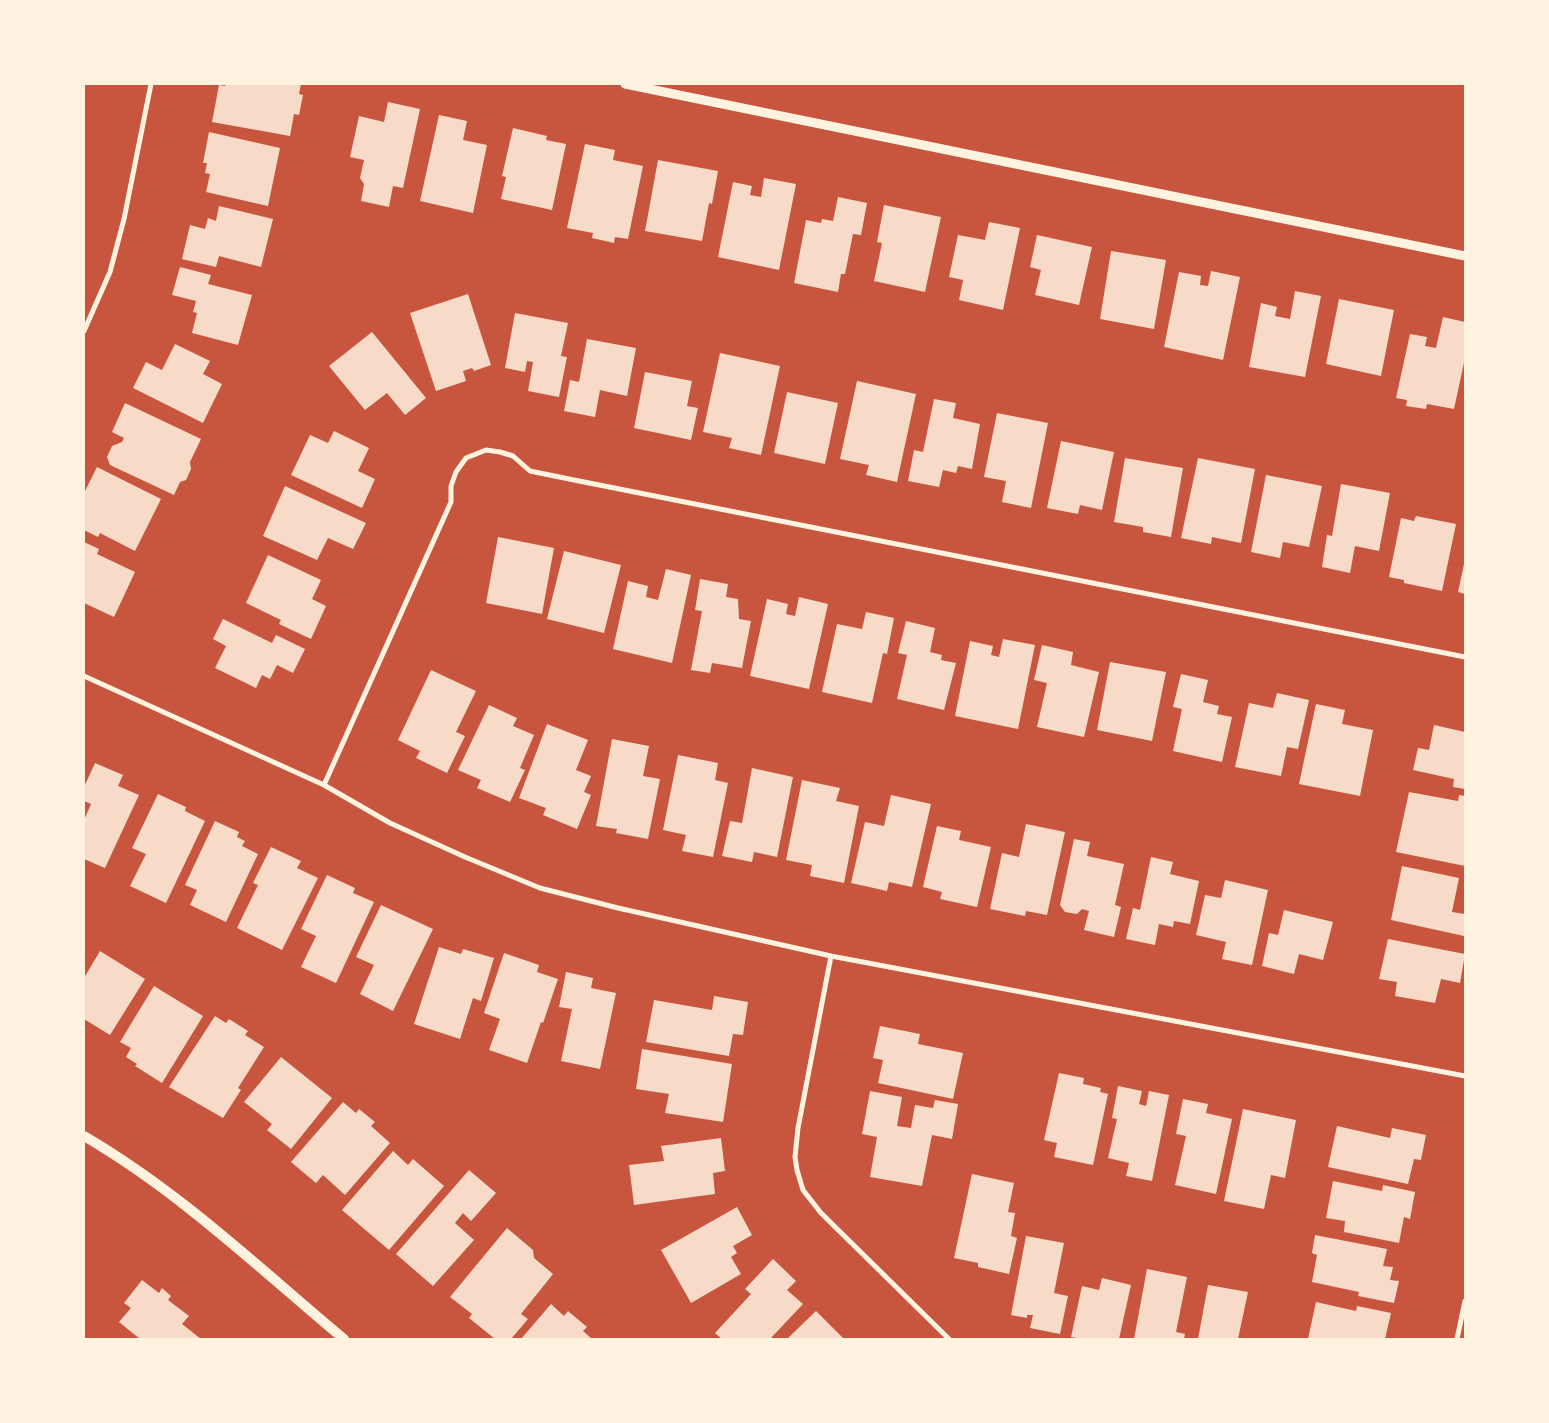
<!DOCTYPE html>
<html>
<head>
<meta charset="utf-8">
<style>
	body { margin:0 }
	#map { position:relative; width:1549px; height:1423px; overflow:hidden; background:#c8553d; font-family:"Alegreya Sans",sans-serif }
	canvas { display:block }
	.frame { position:absolute; inset:0; border:85px solid #fff3e0; pointer-events:none }
</style>
</head>
<body>
<div id="map">
<canvas width="1549" height="1423"></canvas>
<div class="frame"></div>
</div>
<script>
const g = document.querySelector('canvas').getContext('2d');
g.lineJoin = 'round';
function fill(path, color) { g.fillStyle = color; g.fill(path, 'evenodd'); }
function strokePath(path, color, width, dash) { g.strokeStyle = color; g.lineWidth = width; g.lineCap = dash ? 'butt' : 'round'; g.setLineDash(dash || []); g.stroke(path); }
const building = new Path2D(`
	M226,84H301L299,94L303,95L299,115L294,114L290,136L212,122L219,85L225,86Z
	M388,102L420,109L403,188L393,186L389,207L361,201L364,184L360,178L364,160L350,157L359,116L384,122Z
	M439,115L467,121L463,140L487,145L473,213L420,201Z
	M513,128L547,136L546,140L566,144L552,210L501,199L506,177L502,176Z
	M209,132L280,148L268,206L206,192L210,174L205,173L207,163H203Z
	M585,144L615,150L613,160L643,166L628,239L615,237L614,243L592,238L593,233L567,228Z
	M658,160L718,171L712,204L709,203L702,241L645,231Z
	M764,178L796,184L779,270L718,257L733,182L752,186L750,195L761,197Z
	M838,197L867,203L861,235L853,234L845,274H841L838,292L794,283L806,220L821,223L822,219L833,221Z
	M884,205L941,217L925,292L874,281L882,243L877,242Z
	M219,206L273,219L261,267L219,256L216,267L182,259L190,225L205,229L208,218L216,221Z
	M989,222L1020,228L1003,310L959,300L963,280L949,277L958,235L985,240Z
	M1037,235L1092,247L1079,305L1035,295L1041,270L1030,267Z
	M1111,251L1166,260L1154,329L1100,319Z
	M180,267L211,275L208,284L252,295L238,345L192,333L197,313L193,312L196,301L172,295Z
	M1211,271L1240,277L1223,360L1164,347L1179,272L1201,276L1200,285L1208,286Z
	M1295,291L1321,296L1305,377L1249,367L1261,303L1277,307L1275,316L1290,319Z
	M468,294L491,365L474,371L472,368L463,371L466,381L436,391L410,313Z
	M1339,299L1394,310L1381,376L1326,364Z
	M515,313L568,323L561,356L567,357L559,397L528,391L533,362L527,361L525,372L505,368Z
	M1443,317L1465,322V358L1454,409L1427,404L1426,409L1406,406L1407,400L1396,398L1410,334L1427,337L1425,346L1436,348Z
	M372,332L426,398L405,415L387,393L365,410L329,366Z
	M587,339L636,348L627,396L600,390L595,417L564,411L570,380L579,382Z
	M175,344L210,361L203,374L222,384L203,423L133,388L146,362L162,370Z
	M720,353L780,366L761,455L729,448L732,438L703,432Z
	M645,372L692,381L687,406L698,408L691,440L634,428Z
	M857,381L916,394L897,482L866,475L869,465L840,459Z
	M787,392L838,403L825,464L774,453Z
	M934,399L956,403L953,418L980,424L972,469L958,466L956,473L943,470L939,487L908,481L914,450L923,452Z
	M125,403L201,439L190,462L191,469L186,480L180,482L174,495L110,465L107,457L112,446L122,442L124,438L112,432Z
	M997,413L1048,423L1031,508L1002,502L1006,481L984,477Z
	M334,431L369,448L358,471L375,479L362,508L291,475L310,435L328,443Z
	M1061,441L1114,452L1102,510L1080,505L1078,514L1047,508Z
	M1125,458L1183,468L1171,537L1143,532V527L1114,522Z
	M1198,458L1255,469L1241,543L1212,537L1211,544L1181,538Z
	M97,467L161,499L135,551L100,533L98,537L84,530V493Z
	M1266,475L1322,486L1309,547L1283,542L1280,558L1251,552Z
	M1341,484L1390,493L1379,551L1355,546L1350,573L1322,567L1327,535L1332,536Z
	M285,486L366,523L353,549L328,538L317,560L263,536Z
	M1416,516L1456,524L1442,591L1404,583V580L1389,577L1401,518L1414,521Z
	M498,537L554,548L542,614L486,603Z
	M84,542L99,549L97,554L135,572L114,617L84,603Z
	M564,551L621,565L604,633L547,619Z
	M268,555L321,580L312,599L326,606L311,639L279,624L281,620L246,603Z
	M1464,564H1465V594L1458,592Z
	M666,569L691,575L672,663L613,649L628,581L648,586L646,597L658,600Z
	M700,579L728,584L726,597L738,599L739,619L751,621L742,668L712,663L710,673L691,670L702,611L695,610Z
	M799,597L828,604L809,689L750,676L767,599L788,604L786,614L795,616Z
	M866,612L894,618L887,654L883,653L872,703L822,692L837,624L862,629Z
	M223,619L272,643L276,635L305,649L293,673L277,665L270,679L262,675L256,688L215,668L226,646L213,639Z
	M906,621L935,628L930,652L942,655L941,660L956,663L944,710L897,699L907,655L898,653Z
	M1003,639L1035,645L1018,729L955,716L970,641L993,646L991,655L999,657Z
	M1042,645L1073,652L1071,665L1099,672L1084,737L1037,727L1047,683L1034,680Z
	M1110,662L1166,672L1152,741L1097,730Z
	M431,670L476,691L456,732L465,736L447,773L416,758L420,751L398,740Z
	M1181,674L1208,680L1203,702L1219,706L1217,714L1232,717L1222,762L1173,751L1182,709L1173,707Z
	M1277,693L1309,700L1298,749L1287,747L1281,776L1235,767L1249,703L1273,708Z
	M1316,704L1345,710L1342,724L1373,730L1360,796L1299,784Z
	M489,705L517,718L513,726L534,735L520,768L525,770L510,802L477,788L481,780L458,770Z
	M547,724L588,740L576,770L591,776L584,792L591,795L577,829L543,815L546,808L519,798Z
	M1434,725L1465,732V789L1453,787L1454,779L1413,770L1418,748L1429,750Z
	M612,739L649,746L643,776L660,779L648,839L616,833L617,829L596,826Z
	M678,755L718,763L715,780L728,783L713,857L682,851L686,835L663,830Z
	M95,763L123,775L118,786L139,795L105,868L84,859V820L91,804L84,801V787Z
	M752,768L793,777L777,857L754,852L752,862L722,856L730,821L742,823Z
	M802,780L840,788L836,801L859,806L844,883L810,876L812,865L786,860Z
	M1409,792L1458,801L1459,795L1465,796V866L1396,852Z
	M158,794L186,807L185,811L205,821L166,903L130,886L146,854L132,848Z
	M891,795L931,804L912,887L889,882L887,891L851,883L865,822L884,826Z
	M215,821L239,832L237,837L245,841L242,846L258,854L226,922L190,905L197,890L185,885Z
	M1026,824L1065,832L1047,915L1026,911L1025,916L990,909L1002,853L1019,857Z
	M937,826L961,831L959,840L991,847L977,907L940,899L942,892L923,887Z
	M1074,839L1090,842L1087,856L1124,864L1115,905L1121,907L1114,937L1084,930L1089,911L1082,909L1077,914L1065,912L1060,905Z
	M271,847L301,861L297,868L318,878L282,950L237,928L258,885L253,883Z
	M1151,857L1173,862L1170,874L1199,881L1190,924L1174,921L1173,927L1159,924L1155,945L1126,939L1133,908L1140,910Z
	M1402,866L1459,878L1452,912L1465,914L1464,936L1391,920Z
	M327,875L355,888L353,893L374,902L336,983L301,967L316,936L301,929Z
	M1225,880L1268,890L1252,965L1222,959L1226,942L1196,935L1205,895L1221,898Z
	M381,905L433,929L393,1011L360,994L374,965L356,957Z
	M1284,910L1333,922L1323,960L1299,954L1294,974L1262,966L1269,933L1278,935Z
	M1388,939L1465,954L1460,983L1441,979L1435,1003L1395,996L1397,982L1379,979Z
	M439,947L461,954L463,949L494,958L481,1001L473,998L460,1039L414,1024Z
	M100,951L145,979L110,1035L84,1019V978Z
	M504,953L539,965L537,972L558,979L543,1023L541,1022L527,1063L489,1050L500,1019L484,1013Z
	M566,972L593,978L591,988L616,993L600,1069L561,1061L572,1009L559,1007Z
	M154,986L203,1016L162,1083L135,1066L137,1064L126,1057L131,1048L120,1042Z
	M714,996L748,1002L743,1035L733,1034L729,1056L646,1042L654,1000L712,1010Z
	M215,1016L226,1023L229,1019L248,1031L245,1035L264,1047L238,1088L241,1090L223,1118L169,1087Z
	M880,1026L920,1034L918,1044L963,1053L953,1099L878,1083L883,1060L873,1058Z
	M642,1049L732,1064L723,1122L665,1113L669,1094L636,1089Z
	M281,1057L332,1098L291,1149L267,1130L272,1124L244,1102Z
	M1059,1073L1084,1078L1083,1084L1101,1088L1100,1092L1108,1094L1093,1165L1054,1157L1057,1143L1044,1140Z
	M1118,1086L1142,1091L1139,1104L1146,1106L1149,1091L1169,1095L1152,1181L1126,1176L1129,1163L1108,1158L1117,1119L1112,1118Z
	M870,1091L902,1097L897,1126L911,1128L915,1105L933,1108L935,1100L958,1104L952,1139L932,1135L922,1186L870,1177L877,1137L862,1134Z
	M1183,1099L1208,1104L1206,1113L1232,1119L1216,1194L1175,1185L1186,1136L1176,1134Z
	M343,1102L356,1113L359,1109L375,1122L371,1126L390,1143L345,1195L323,1175L316,1183L291,1162Z
	M1243,1109L1296,1120L1285,1178L1271,1175L1264,1209L1224,1201Z
	M1337,1126L1390,1138L1392,1128L1426,1135L1421,1160L1414,1159L1408,1184L1328,1167Z
	M721,1138L725,1171L713,1173L715,1194L634,1205L629,1165L664,1161L661,1146Z
	M393,1151L408,1165L413,1159L444,1186L389,1250L342,1210Z
	M469,1170L496,1193L471,1221L463,1213L455,1223L474,1240L433,1286L396,1254Z
	M972,1174L1014,1183L1008,1212L1015,1213L1011,1236L1017,1238L1009,1274L978,1267V1263L954,1258Z
	M1333,1181L1382,1191L1383,1185L1415,1192L1410,1219L1404,1217L1399,1243L1344,1232L1345,1221L1326,1218Z
	M737,1207L752,1235L733,1246L737,1253L731,1257L741,1274L691,1303L661,1250Z
	M507,1228L533,1250L534,1258L553,1274L521,1314L528,1319L511,1339H495L469,1318L472,1314L450,1297Z
	M1315,1235L1387,1249L1383,1266L1393,1267L1390,1280L1399,1281L1394,1303L1358,1296L1359,1292L1312,1282L1317,1255L1312,1253Z
	M1026,1236L1064,1243L1054,1293L1068,1296L1060,1334L1030,1328L1033,1315H1027V1318L1011,1315Z
	M773,1259L796,1281L787,1290L803,1304L770,1339H722L715,1333L751,1294L745,1289Z
	M1147,1269L1187,1277L1176,1332L1185,1334L1184,1339H1134Z
	M1102,1278L1131,1285L1119,1339H1084L1071,1337L1082,1286L1099,1290Z
	M142,1280L159,1293L162,1288L171,1296L168,1300L189,1316L182,1324L201,1339H140L119,1322L131,1308L124,1303Z
	M1208,1285L1248,1292L1238,1339H1198Z
	M1316,1302L1356,1311L1357,1306L1391,1313L1385,1339L1380,1338L1379,1339H1308Z
	M551,1304L564,1316L568,1311L587,1327L583,1331L592,1339H521Z
	M816,1311L844,1339H787Z`);
const minor = new Path2D(`
	M84,331L110,272L124,219L151,84
	M84,676L324,785L390,823L465,857L540,888L618,908L831,956L1465,1076
	M324,785L451,502V486L456,472L466,458L486,450L500,452L513,456L530,471L574,480L1465,657
	M831,956L798,1128L795,1157L797,1170L803,1190L821,1213L949,1339
	M1457,1339L1465,1301`);
const tertiary = new Path2D(`
	M625,84L1465,256`);
const secondary = new Path2D(`
	M84,1136C180,1192 259,1268 344,1339`);
fill(building, '#f7dbc8');
strokePath(minor, '#fff3e0', 5);
strokePath(tertiary, '#fff3e0', 9);
strokePath(secondary, '#fff3e0', 10);
</script>
</body>
</html>
